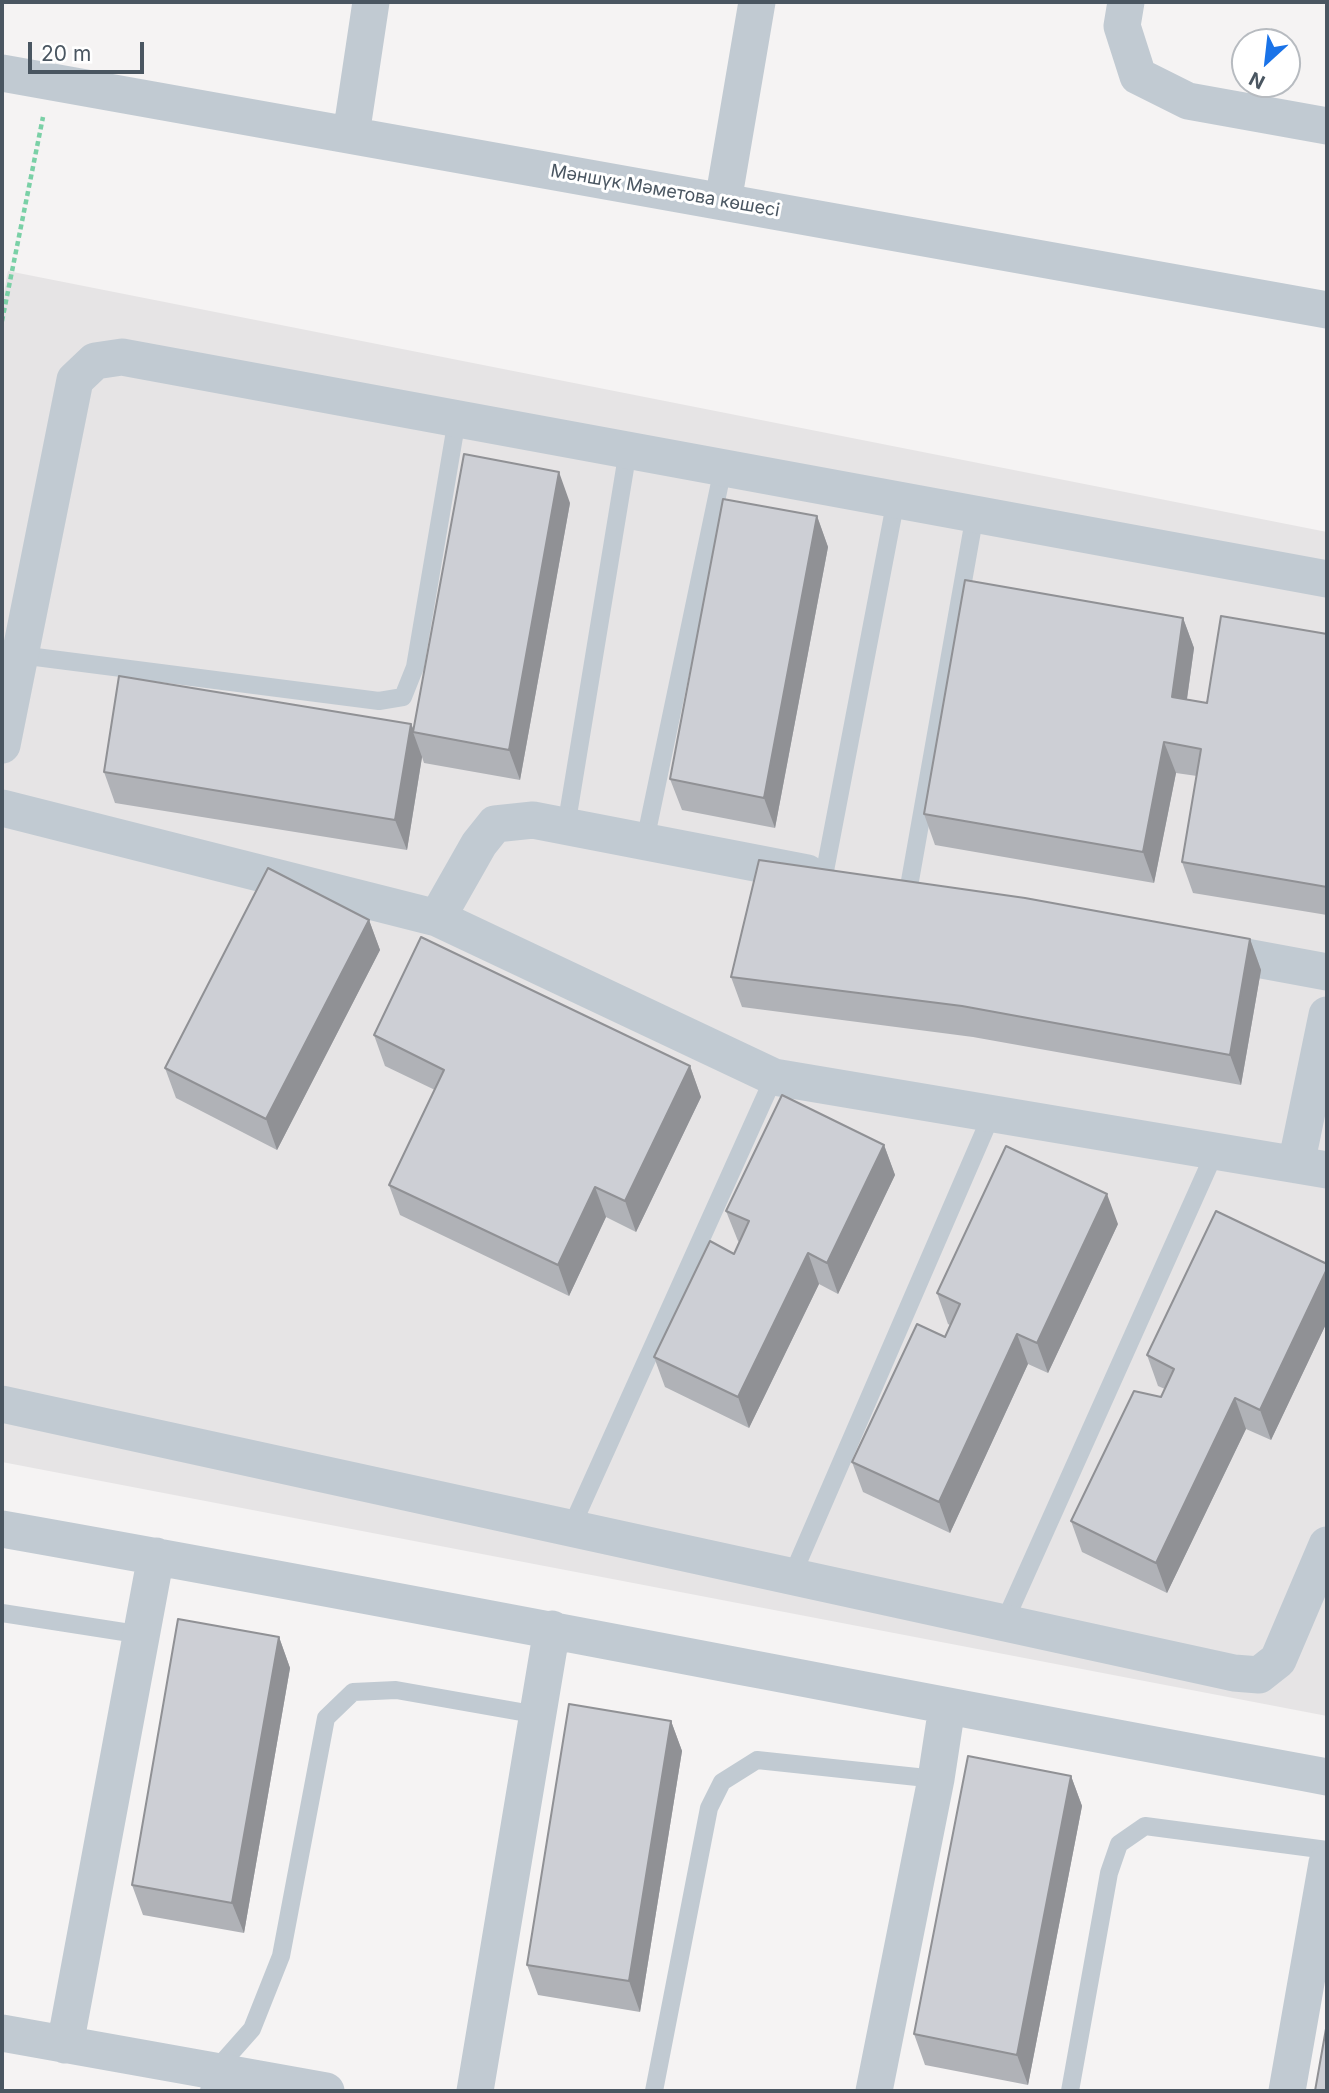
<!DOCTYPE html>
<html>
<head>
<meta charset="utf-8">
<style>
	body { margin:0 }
	#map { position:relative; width:1329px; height:2093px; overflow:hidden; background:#f5f3f3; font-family:Inter,sans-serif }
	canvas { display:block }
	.frame { position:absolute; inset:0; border:4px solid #4a5661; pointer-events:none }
	.north { position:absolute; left:1231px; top:28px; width:70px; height:70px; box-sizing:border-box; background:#fff; border:2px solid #b7bbc0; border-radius:50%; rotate:207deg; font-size:19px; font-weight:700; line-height:28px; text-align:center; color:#4a5661 }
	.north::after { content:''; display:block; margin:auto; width:24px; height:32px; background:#1a73e8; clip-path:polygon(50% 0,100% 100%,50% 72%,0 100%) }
	.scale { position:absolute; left:28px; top:42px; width:116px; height:32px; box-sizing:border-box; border:4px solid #4a5661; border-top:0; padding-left:9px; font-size:21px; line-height:24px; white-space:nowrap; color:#4a5661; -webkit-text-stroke:5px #fff; paint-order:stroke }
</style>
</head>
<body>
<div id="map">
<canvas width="1329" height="2093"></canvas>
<div class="frame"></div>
<div class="north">N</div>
<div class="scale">20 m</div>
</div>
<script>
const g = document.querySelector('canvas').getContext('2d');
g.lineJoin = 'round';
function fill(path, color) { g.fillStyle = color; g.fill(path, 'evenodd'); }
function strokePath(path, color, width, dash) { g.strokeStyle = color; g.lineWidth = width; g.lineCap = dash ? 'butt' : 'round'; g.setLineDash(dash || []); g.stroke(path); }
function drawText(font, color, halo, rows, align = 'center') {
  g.font = font + ' Inter,sans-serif'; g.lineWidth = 6; g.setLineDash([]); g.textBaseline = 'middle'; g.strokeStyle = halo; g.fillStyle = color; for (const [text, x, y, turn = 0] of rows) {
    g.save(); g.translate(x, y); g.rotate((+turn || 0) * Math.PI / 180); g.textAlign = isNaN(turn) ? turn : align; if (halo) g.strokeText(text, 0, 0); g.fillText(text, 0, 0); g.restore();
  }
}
const education = new Path2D(`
	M8,271L1327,532V1716L2,1462V302Z`);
const path = new Path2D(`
	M2,321L43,117`);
const service = new Path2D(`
	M20,655L379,701L403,697L415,667L457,419
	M566,827L628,450
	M645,841L723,468
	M824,876L896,499
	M908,892L975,514
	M571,1528L774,1077
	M792,1576L991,1116
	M2,1613L143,1635
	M1004,1623L1215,1152
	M209,2091L213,2073L252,2029L281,1956L326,1718L353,1692L396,1690L538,1715
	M654,2091L709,1808L722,1782L757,1760L936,1779
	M1070,2091L1109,1873L1119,1844L1145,1826L1327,1850`);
const minor = new Path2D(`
	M1126,2L1122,26L1138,76L1188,101L1327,126
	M2,73L1327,310
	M351,135L371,2
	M723,202L757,2
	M2,745L75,380L95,361L122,357L1327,579
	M2,808L437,918L774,1077L1327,1170
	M437,918L479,844L495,824L533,820L807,873
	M1208,950L1327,972
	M1296,1165L1327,1015
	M2,1404L1234,1673L1259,1675L1278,1660L1327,1545
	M2,1529C444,1607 885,1696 1327,1777
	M2,2033L326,2091
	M65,2045L156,1556
	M475,2091L552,1629
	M874,2091L936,1779L947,1707
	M1287,2091L1327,1863`);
const wall = new Path2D(`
	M570,503L520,780L424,763L422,757L407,850L115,803L104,772L411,724L414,730Z
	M817,516L828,547L775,828L682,810L670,779Z
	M1183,618L1194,648L1187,699L1207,703L1327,634V915L1193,893L1182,862L1197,776L1176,773L1154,883L935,845L924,814Z
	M369,920L380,950L277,1150L176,1098L165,1068Z
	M1250,939L1261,970L1241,1085L973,1037L742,1007L731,977Z
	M374,1035L690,1066L701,1097L636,1232L606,1217L569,1296L400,1215L389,1185L435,1090L385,1066Z
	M884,1145L895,1175L838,1294L819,1284L749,1428L665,1387L654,1357L734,1254L739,1242L738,1241L726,1211Z
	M1118,1224L1048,1373L1028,1364L950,1533L863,1492L852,1462L945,1337L950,1325L948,1324L937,1293Z
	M1327,1264V1322L1271,1440L1246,1429L1167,1593L1082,1552L1071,1521L1161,1397L1165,1389L1158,1386L1147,1355Z
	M279,1637L290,1668L244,1933L143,1915L132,1885Z
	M671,1721L682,1751L640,2012L538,1995L527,1965Z
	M1071,1776L1082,1806L1028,2085L925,2065L914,2034Z`);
const shadedWall = new Path2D(`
	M559,472L570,503L520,780L509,750Z
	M817,516L828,547L775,828L764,798Z
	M1183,618L1194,648L1183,727L1172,697Z
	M411,724L415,733L413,732L422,757L407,850L395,820Z
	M1164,742L1176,773L1154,883L1143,852Z
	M369,920L380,950L277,1150L266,1119Z
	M1250,939L1261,970L1241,1085L1230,1055Z
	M690,1066L701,1097L636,1232L625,1201Z
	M884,1145L895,1175L838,1294L827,1263Z
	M595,1187L606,1217L569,1296L558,1265Z
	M1107,1194L1118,1224L1048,1373L1037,1343Z
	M808,1253L819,1284L749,1428L738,1397Z
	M1327,1269V1322L1271,1440L1260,1410Z
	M1017,1334L1028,1364L950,1533L939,1502Z
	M1235,1398L1246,1429L1167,1593L1156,1563Z
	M279,1637L290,1668L244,1933L232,1903Z
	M671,1721L682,1751L640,2012L629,1981Z
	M1071,1776L1082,1806L1028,2085L1017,2055Z`);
const building = new Path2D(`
	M464,454L559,472L509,750L413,732Z
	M723,499L817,516L764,798L670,779Z
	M965,580L1183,618L1172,697L1207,703L1221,616L1327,634V887L1182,862L1201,749L1164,742L1143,852L924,814Z
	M119,676L411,724L395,820L104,772Z
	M759,860L1025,898L1250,939L1230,1055L962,1006L731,977Z
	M268,868L369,920L266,1119L165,1068Z
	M421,937L690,1066L625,1201L595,1187L558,1265L389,1185L444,1070L374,1035Z
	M782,1095L884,1145L827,1263L808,1253L738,1397L654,1357L710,1241L734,1254L749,1221L726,1211Z
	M1006,1146L1107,1194L1037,1343L1017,1334L939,1502L852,1462L917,1324L945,1337L960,1304L937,1293Z
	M1216,1211L1327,1264V1269L1260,1410L1235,1398L1156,1563L1071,1521L1134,1391L1161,1397L1174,1369L1147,1355Z
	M178,1619L279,1637L232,1903L132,1885Z
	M569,1704L671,1721L629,1981L527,1965Z
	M968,1756L1071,1776L1017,2055L914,2034Z
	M1327,2023V2091H1315Z`);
const streetNames = [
	["Мәншүк Мәметова көшесі",665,191,10]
];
fill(education, '#e6e4e5');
strokePath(path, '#7ad0a6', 4.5, [5, 3.5]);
strokePath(service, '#c1cad2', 18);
strokePath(minor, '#c1cad2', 37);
fill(wall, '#b0b2b7');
fill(shadedWall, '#909195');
fill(building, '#cdcfd5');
strokePath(building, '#909195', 2);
drawText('18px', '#4a5661', '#fff', streetNames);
</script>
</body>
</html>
